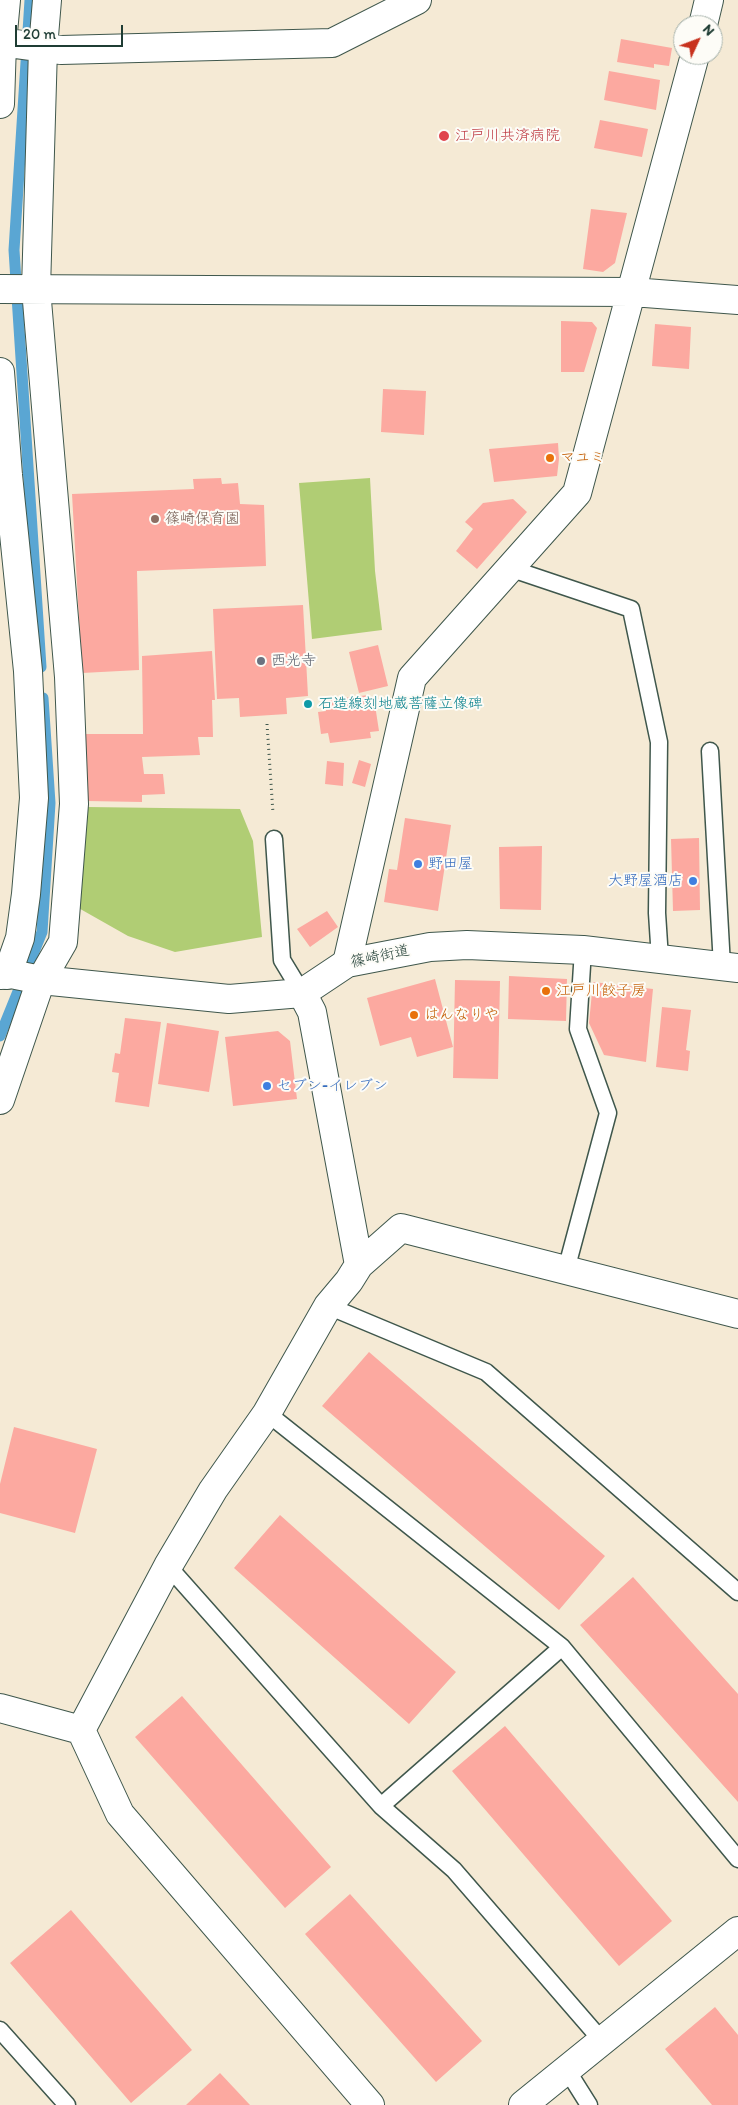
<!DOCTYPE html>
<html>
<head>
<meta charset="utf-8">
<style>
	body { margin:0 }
	#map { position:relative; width:738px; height:2105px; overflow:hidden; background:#f5ead5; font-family:Itim,sans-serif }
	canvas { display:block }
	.north { position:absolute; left:673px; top:15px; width:50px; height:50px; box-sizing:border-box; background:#fdfcf7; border:1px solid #a4b0a9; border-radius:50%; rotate:47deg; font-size:14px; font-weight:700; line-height:20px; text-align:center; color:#1f3d34 }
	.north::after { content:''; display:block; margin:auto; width:18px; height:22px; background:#c8321e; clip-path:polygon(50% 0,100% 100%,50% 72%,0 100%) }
	.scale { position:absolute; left:15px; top:25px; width:108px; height:22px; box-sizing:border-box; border:2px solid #1f3d34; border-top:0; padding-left:6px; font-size:15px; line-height:18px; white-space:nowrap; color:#1f3d34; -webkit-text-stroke:4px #fdfcf7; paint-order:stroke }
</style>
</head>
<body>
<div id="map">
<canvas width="738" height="2105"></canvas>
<div class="north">N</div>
<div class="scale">20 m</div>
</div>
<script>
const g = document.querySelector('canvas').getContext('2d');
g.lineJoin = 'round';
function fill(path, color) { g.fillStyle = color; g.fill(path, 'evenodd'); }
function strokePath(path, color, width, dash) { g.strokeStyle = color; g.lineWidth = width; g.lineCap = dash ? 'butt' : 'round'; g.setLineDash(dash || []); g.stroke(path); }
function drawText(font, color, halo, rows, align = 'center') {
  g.font = font + ' Itim,"Klee One",sans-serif'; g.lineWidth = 4; g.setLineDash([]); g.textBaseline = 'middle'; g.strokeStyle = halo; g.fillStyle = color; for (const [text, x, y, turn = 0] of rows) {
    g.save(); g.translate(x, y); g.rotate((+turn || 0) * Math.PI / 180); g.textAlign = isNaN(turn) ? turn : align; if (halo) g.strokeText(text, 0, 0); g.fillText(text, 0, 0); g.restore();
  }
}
const green = new Path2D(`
	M370,478L375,571L382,630L312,639L299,483Z
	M87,807L240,809L253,841L262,937L175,952L128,936L75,906Z`);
const stream = new Path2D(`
	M30,0L14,250L41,667
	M0,1036L42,932L50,803L43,698`);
const building = new Path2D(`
	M621,39L672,48L669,66L654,64V68L617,62Z
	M609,71L660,80L656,110L604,100Z
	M600,120L648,129L642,157L594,148Z
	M591,209L627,213L615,263L603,272L583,269Z
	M561,321L592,322L597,328L584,372H561Z
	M655,324L691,327L689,369L652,366Z
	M383,389L426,391L424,435L381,432Z
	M558,443L559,459L557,476L494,482L489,449Z
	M221,478L222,484L238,483L240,504L264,505L266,566L137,571L139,670L82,673L72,494L194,489L193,479Z
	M513,499L527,512L477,569L456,551L473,529L465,522L483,503Z
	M303,605L308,696L286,698L287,714L240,717L239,698L217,699L213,609Z
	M378,645L388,686L359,693L349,652Z
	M212,651L215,700H212L213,737H198L200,755L142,757L144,774H163L165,794L142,795V802L87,801L85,734H143L142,656Z
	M369,695L370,705H375L379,731L370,732L371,738L330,743L328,733L321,734L318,712L326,711L325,700Z
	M359,760L371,764L365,787L352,783Z
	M327,761L344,763L343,786L325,784Z
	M405,818L451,825L438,911L384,902L389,869L397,870Z
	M699,838L700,910L673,911L671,839Z
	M542,846L541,910L500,909L499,847Z
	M327,911L338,927L310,947L297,929Z
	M509,976L567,979L566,1021L508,1019Z
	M435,979L453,1047L417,1057L411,1037L380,1046L367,998Z
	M455,980L500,981L498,1079L453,1078Z
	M593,982L653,989L646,1062L604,1055L589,1023Z
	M662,1007L691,1010L686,1050L690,1051L688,1071L656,1067Z
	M125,1018L161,1022L149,1107L115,1102L119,1073L112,1072L115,1053L120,1054Z
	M167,1023L219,1031L209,1092L158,1084Z
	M278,1031L290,1041L297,1099L233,1106L225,1037Z
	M369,1352L605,1556L559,1610L322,1406Z
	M14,1427L97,1449L75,1533L0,1513V1484Z
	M280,1515L456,1672L409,1724L234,1568Z
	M633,1577L738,1694V1802L580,1625Z
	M182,1696L331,1867L285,1908L135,1737Z
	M505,1726L672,1921L619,1966L452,1771Z
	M350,1894L482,2041L436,2082L305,1934Z
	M71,1910L192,2050L131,2103L10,1963Z
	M715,2007L738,2035V2105H712L665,2049Z
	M220,2073L250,2105H186Z`);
const path = new Path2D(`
	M267,724L273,813`);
const service = new Path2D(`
	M509,568L631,609L659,742L657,913L660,959
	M710,751L722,966
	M274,839L282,960L302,993
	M566,1270L608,1113L578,1029L583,950
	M328,1306L486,1372L738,1592
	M267,1413L562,1647L738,1859
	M168,1566L381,1806L454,1870L603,2042
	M381,1806L562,1647
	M0,2030L67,2105
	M567,2070L589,2105`);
const minor = new Path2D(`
	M703,25L709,0
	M0,42L61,50L332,43L417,0
	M0,104L2,43L6,0
	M0,289L632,292L738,300
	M0,372L8,475L28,671L34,798L26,894L20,938L7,975
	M347,963L412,678L577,493L695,55
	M302,993L312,1012L359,1265
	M0,1100L41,980L63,942L74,804L69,677L36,289L43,48L47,0
	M0,1708L81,1730L168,1566L213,1490L267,1413L328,1306L349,1281L359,1265L401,1228L738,1314
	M81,1730L120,1814L370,2105
	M523,2105L738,1931`);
const tertiary = new Path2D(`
	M0,975L11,974L41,980L229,999L302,993L347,963L430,947L467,945L583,950L738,968`);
const markers = [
	[444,136,6,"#e0444e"],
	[550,458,5,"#e8710a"],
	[155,519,5,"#8d6e63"],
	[261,661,5,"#6b7280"],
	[308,704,5,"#0f9aa8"],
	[418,864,5,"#3f7fe0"],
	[693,881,5,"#3f7fe0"],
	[546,991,5,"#e8710a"],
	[414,1015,5,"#e8710a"],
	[267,1086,5,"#3f7fe0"]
];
const healthNames = [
	["江戸川共済病院",455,136]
];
const foodNames = [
	["マユミ",560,458],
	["江戸川餃子房",556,991],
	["はんなりや",424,1015]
];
const educationNames = [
	["篠崎保育園",165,519]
];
const worshipNames = [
	["西光寺",271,661]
];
const cultureNames = [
	["石造線刻地蔵菩薩立像碑",318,704]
];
const shopNames = [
	["野田屋",428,864],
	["大野屋酒店",683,881,"right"],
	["セブン-イレブン",277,1086]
];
const streetNames = [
	["篠崎街道",380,957,-12]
];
fill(green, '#b0cd74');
strokePath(stream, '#5aa6d3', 11);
fill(building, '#fca9a0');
strokePath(service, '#3f574c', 19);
strokePath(minor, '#3f574c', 30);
strokePath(tertiary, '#3f574c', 30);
strokePath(path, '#3f574c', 3, [1, 4]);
strokePath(service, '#fff', 16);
strokePath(minor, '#fff', 28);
strokePath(tertiary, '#fff', 28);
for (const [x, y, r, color] of markers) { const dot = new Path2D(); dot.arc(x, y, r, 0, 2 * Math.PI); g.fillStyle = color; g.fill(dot); strokePath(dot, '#fdfcf7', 2); }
drawText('15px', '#be3a42', '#fdfcf7', healthNames, 'left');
drawText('15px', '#c56008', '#fdfcf7', foodNames, 'left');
drawText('15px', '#785e54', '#fdfcf7', educationNames, 'left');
drawText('15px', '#5b616d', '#fdfcf7', worshipNames, 'left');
drawText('15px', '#0d838f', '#fdfcf7', cultureNames, 'left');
drawText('15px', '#366cbe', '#fdfcf7', shopNames, 'left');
drawText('15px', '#1f3d34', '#fdfcf7', streetNames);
</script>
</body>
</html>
